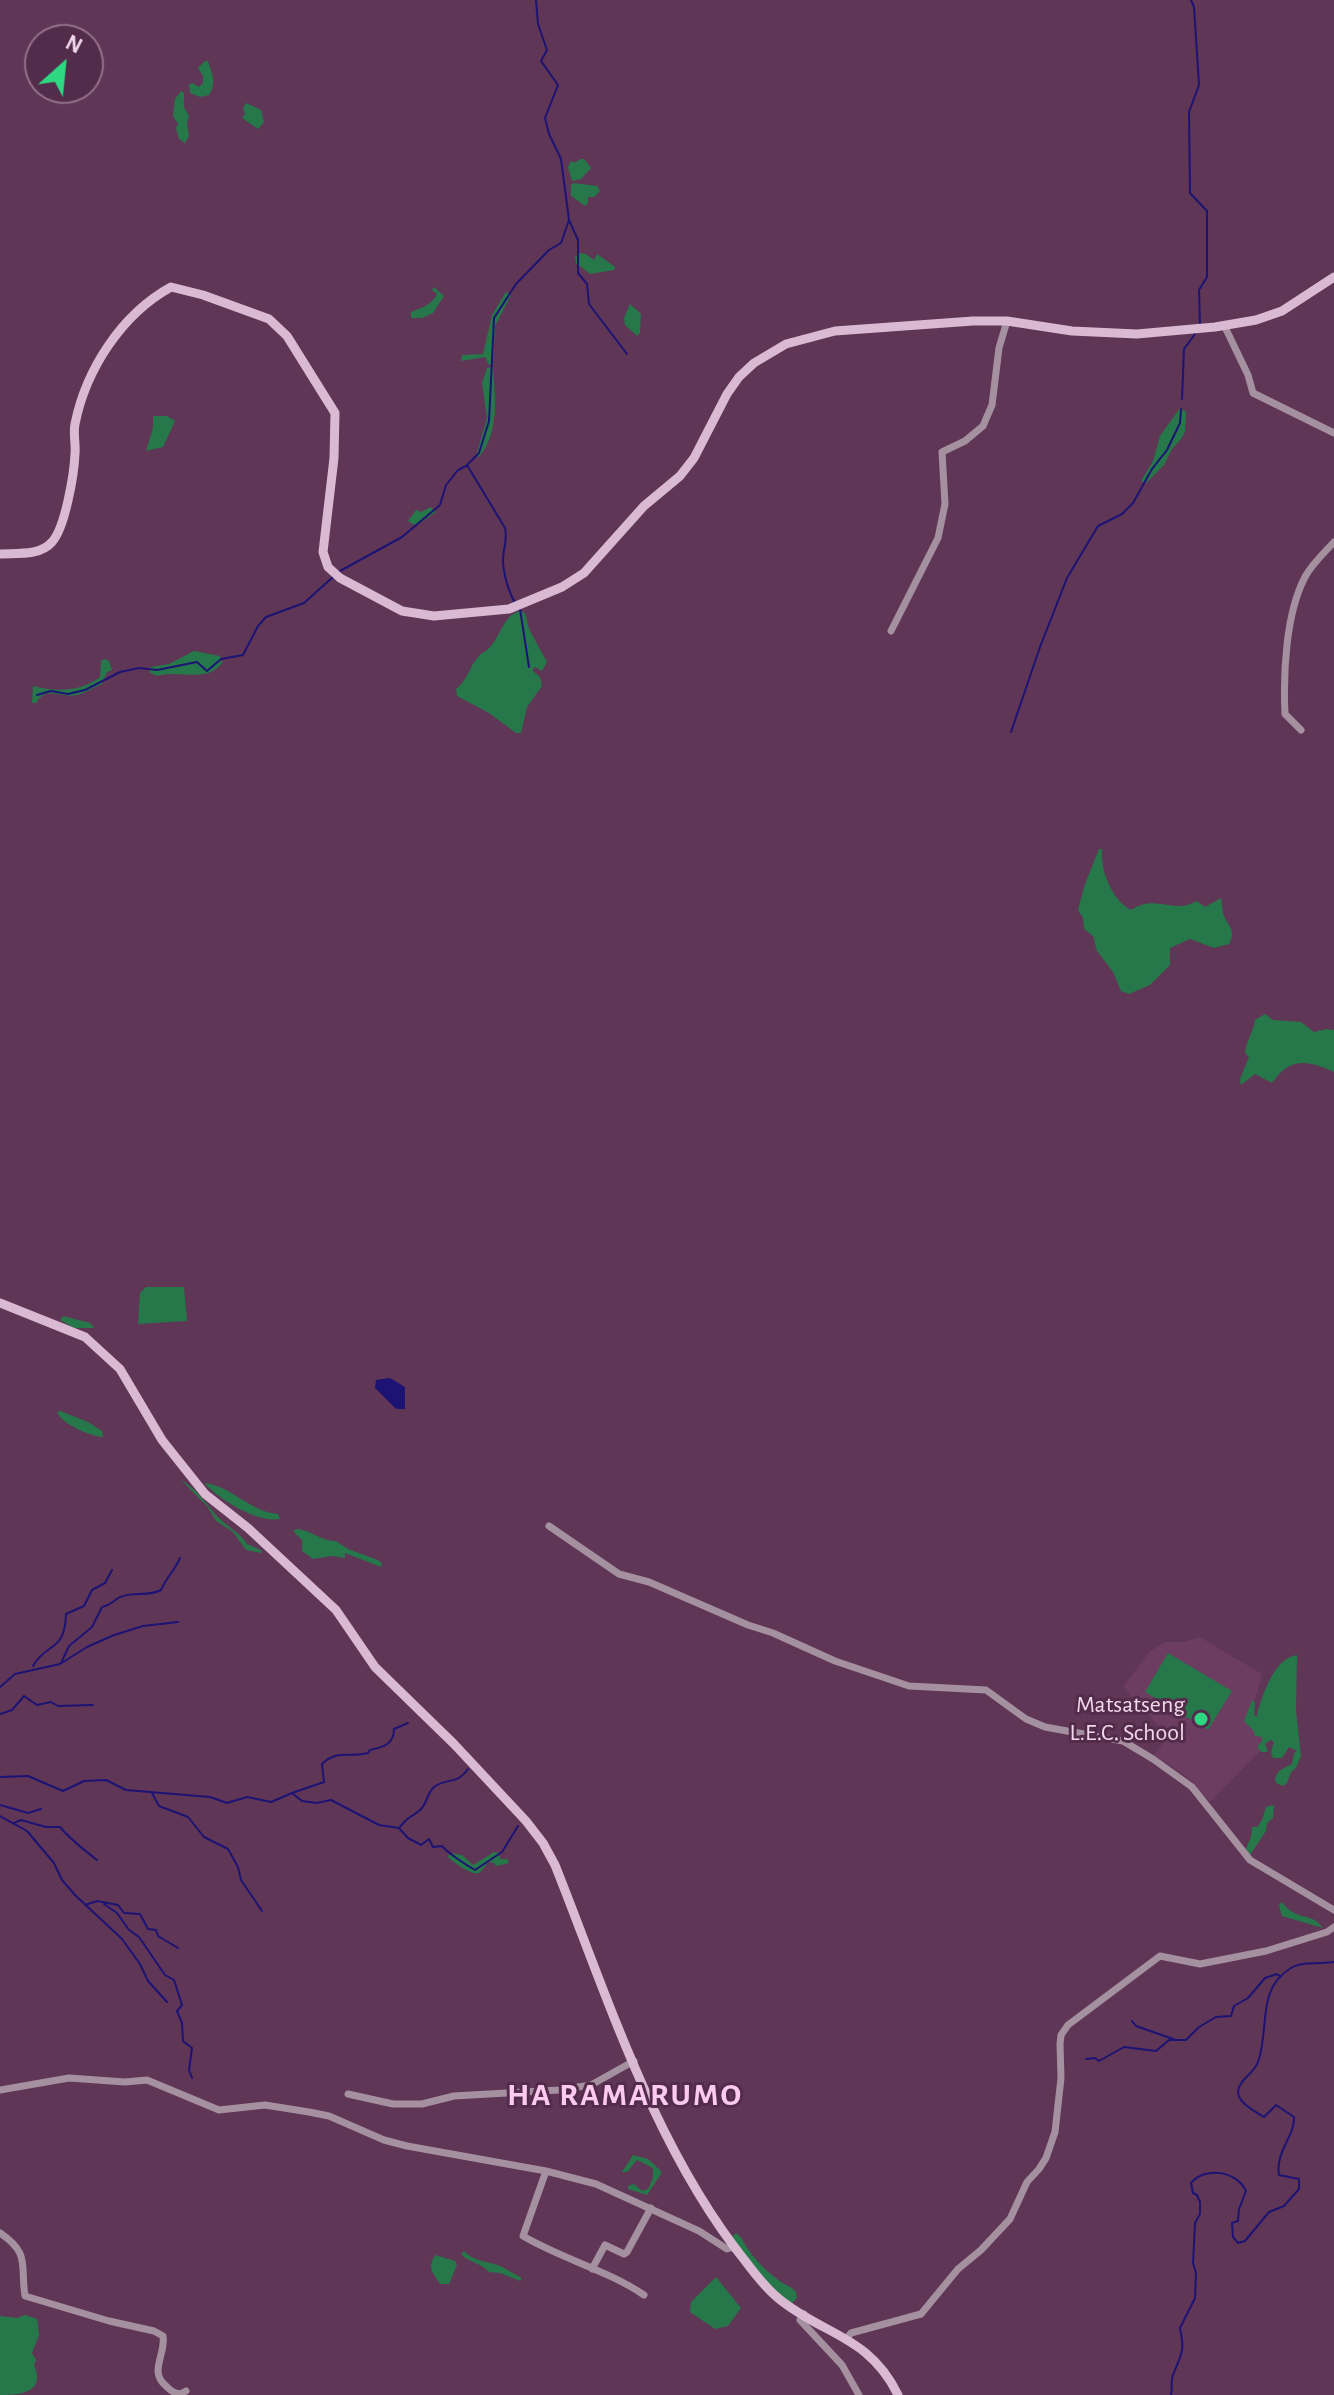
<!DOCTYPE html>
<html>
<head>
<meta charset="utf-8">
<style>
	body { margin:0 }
	#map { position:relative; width:1334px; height:2395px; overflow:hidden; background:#5f3656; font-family:"Alegreya Sans",sans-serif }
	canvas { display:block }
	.north { position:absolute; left:24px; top:24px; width:80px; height:80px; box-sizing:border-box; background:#532b4b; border:2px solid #92708b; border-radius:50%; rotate:27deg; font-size:22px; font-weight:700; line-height:32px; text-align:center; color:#f1d8ea }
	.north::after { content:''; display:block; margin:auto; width:28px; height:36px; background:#2ed883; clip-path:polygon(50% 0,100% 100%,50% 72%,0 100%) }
</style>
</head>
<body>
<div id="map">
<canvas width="1334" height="2395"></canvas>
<div class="north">N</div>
</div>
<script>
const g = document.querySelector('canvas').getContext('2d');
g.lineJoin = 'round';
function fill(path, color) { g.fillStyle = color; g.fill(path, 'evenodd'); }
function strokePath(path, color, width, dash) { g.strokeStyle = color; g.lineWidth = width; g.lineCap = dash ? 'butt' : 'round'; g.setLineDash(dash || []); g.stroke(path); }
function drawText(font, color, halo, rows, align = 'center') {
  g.font = font + ' "Alegreya Sans",sans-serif'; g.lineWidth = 6; g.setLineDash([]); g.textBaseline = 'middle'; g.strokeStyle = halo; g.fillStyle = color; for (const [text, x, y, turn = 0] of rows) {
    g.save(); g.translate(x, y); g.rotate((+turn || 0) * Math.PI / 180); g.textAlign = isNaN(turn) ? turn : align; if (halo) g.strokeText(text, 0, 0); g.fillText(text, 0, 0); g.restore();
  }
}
const built = new Path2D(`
	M1200,1637L1262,1674L1249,1722L1270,1741L1210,1802L1186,1776L1154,1755L1168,1736L1123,1687L1149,1652L1164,1642H1185Z`);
const green = new Path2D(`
	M205,61H208C212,74 217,83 209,95L200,97L190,93L189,85L192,83L199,87L203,83V76L198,68Z
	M181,91L184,93V107L189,116L187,123L189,136L185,143L179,139L176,128L178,124L173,116L175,99Z
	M246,103L261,110L264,122L258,129L242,118L245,114L243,108Z
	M580,159H584L591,168L581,179L572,181L568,167L571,161L575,163Z
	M574,183L597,186L600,191L594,197H588V203L585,206L571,196V185Z
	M580,253L586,254L594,260L597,254L615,267L614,270L590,274L576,263L575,257Z
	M434,287L444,296L433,313L422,318H411V312C421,308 432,305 437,294L432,290Z
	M506,292L511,295L495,326L493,365H489L485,357L461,361L462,355L483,354L492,315Z
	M630,304L641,314L640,333L637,336L625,325L624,318Z
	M493,367C495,397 500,432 479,457L476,456L487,418L482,383L487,368Z
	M1180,408L1186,412L1185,432L1181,439L1172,449L1164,465L1146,483L1141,481L1153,461L1160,436Z
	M153,416H167L175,421L163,447L146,451L153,428Z
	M431,507L436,512L416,526L408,521L416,510L421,512Z
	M520,611L525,613L529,629L547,662L542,671L535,667L532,670L540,677L542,686L527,707L521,733H516L489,713L457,696L456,689C467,681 469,667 478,657C483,651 483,654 488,649C501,637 502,616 520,611Z
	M194,651L220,656L222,663C207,684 177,669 157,676L149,672L151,667L169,664Z
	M105,659L109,661L112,670L107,672L102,684C94,687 86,693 77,695C61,699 46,685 36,703H32L33,686C55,692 81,692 100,677L101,661Z
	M1099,849H1102C1100,870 1112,900 1131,910C1157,893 1171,915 1197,901L1205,907L1221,898C1222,903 1222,908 1223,913C1227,926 1237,929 1229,944L1214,948L1190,939L1170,948V965L1150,985L1129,994L1121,991L1113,972L1097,951L1093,936L1084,929L1083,918L1078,910L1085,884Z
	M1265,1014L1273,1020L1301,1022L1314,1032L1326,1029L1334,1030V1072C1308,1060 1290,1057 1272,1083L1255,1074L1241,1085L1240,1079L1249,1057L1245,1053C1246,1042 1253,1032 1255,1020Z
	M146,1287H184L187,1321L138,1324L140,1293Z
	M63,1316L90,1323L94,1328H74L60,1320Z
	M60,1411L88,1422L102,1431L103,1437C89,1436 62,1424 57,1412Z
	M181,1480C195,1488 204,1500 214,1513C224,1525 239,1531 247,1544L261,1550V1553L246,1550L233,1532L216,1521L207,1506Z
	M204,1483C232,1486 250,1512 278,1514L280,1519C257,1523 220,1500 204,1483Z
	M297,1529C311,1530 323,1542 336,1541L348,1549L378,1560L382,1564L381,1567L345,1553V1558L332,1556L313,1559L302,1551V1540L293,1531Z
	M1168,1653L1232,1691L1208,1730L1145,1692Z
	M1297,1655L1296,1711L1301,1756L1296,1768L1291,1772L1287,1783L1283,1786L1276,1783C1273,1772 1284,1768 1292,1764L1294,1753L1297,1751L1289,1747L1282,1758H1273L1271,1752L1274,1742L1270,1740L1265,1744L1268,1752H1261L1257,1747L1262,1741V1737L1255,1736L1253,1730L1244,1721L1252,1700L1255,1703L1254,1715L1258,1717L1257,1714C1263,1694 1274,1658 1297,1655Z
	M1274,1805L1273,1818L1267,1823L1266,1831L1250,1855L1245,1851L1251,1837L1252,1827H1257L1262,1820L1266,1807Z
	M494,1852L499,1853L500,1859H507L509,1863L496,1866L494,1863L489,1862C485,1865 483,1870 479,1873C472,1876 453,1862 448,1857L450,1853L462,1855L473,1865Z
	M1282,1902C1296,1922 1311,1911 1323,1928L1282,1916L1279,1905Z
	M633,2155L648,2159L661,2171V2174L647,2195L628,2189V2186L634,2184L642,2191L648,2189L653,2178V2168L637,2160L627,2172H622Z
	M736,2233C743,2238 743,2242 748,2249C758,2264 775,2280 792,2288L796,2292L797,2298L792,2303C766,2293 748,2259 732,2237Z
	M464,2251C475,2263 492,2261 504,2268C510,2271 515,2275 522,2278L520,2281L500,2273L489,2272C482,2263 469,2263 461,2254Z
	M435,2255L455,2261L457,2265L449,2284H440C433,2272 427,2269 435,2255Z
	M716,2277L741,2308L728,2326L715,2329L690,2312L691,2302Z
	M25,2315L37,2319L39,2335L32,2353L36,2360L34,2365C46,2393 20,2395 0,2395V2316L17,2318Z`);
const water = new Path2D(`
	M390,1378L405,1387V1409H396L375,1388L376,1380Z`);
const stream = new Path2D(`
	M536,0L538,24L547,50L541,61L558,85L545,118L549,134L561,159L569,220L578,240V273L587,284L589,304L627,354
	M1191,0L1194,7L1199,85L1189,112L1190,193L1207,211V277L1199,290L1200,325
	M1182,399L1184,349L1195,334
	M340,571L402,537L440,505L446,485L458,470L466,466
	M516,604C509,594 503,573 503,560C503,548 508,540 505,528L467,465L479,453L489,421L494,318L516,284L549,250L561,243L569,220
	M520,609L529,667
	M37,695L51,691L68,694L85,690L120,672L139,668L157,670L197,662L207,671L221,659L243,655L258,626L266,617L304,603L333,577
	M1011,732L1040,647L1067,578L1098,526L1122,514L1133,503L1152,469L1167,450L1180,423L1181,409
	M61,1663L69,1646L92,1627L102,1607C111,1605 113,1601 120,1597C133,1591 148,1597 161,1590C166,1578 175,1570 180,1558
	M33,1666C46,1642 65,1653 66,1614L84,1606L92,1590L105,1583L112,1570
	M0,1687L15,1674L60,1664L87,1647L114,1635L143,1626L178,1622
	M0,1714L12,1710L24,1696L37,1705L51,1702L58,1706L93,1705
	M0,1777L28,1776L63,1791L84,1781L106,1780L126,1790L210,1797L227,1803L247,1797L271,1802L292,1793L302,1801L317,1803L331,1800L379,1825L399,1828L408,1838L421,1845L429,1839L433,1847L442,1846C448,1853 466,1865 475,1870L502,1852L518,1826
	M152,1793L159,1806L188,1817L204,1837L228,1849L238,1867L241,1880L262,1911
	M292,1793L324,1782L322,1764C337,1749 350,1758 368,1753L370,1750C384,1747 394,1744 394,1729L408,1723
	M0,1805L28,1813L41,1809
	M0,1816L27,1831L54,1863L62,1880L75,1895L122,1939L140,1964L148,1981L167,2002
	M14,1823L21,1820L46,1827H60C70,1839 84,1850 97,1860
	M400,1827C409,1815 411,1818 420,1810C427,1804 427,1793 434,1787C447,1777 456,1786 468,1769
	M104,1904L117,1913L129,1930L139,1937L165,1975L174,1980L182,2005L177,2011L182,2023L183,2041L192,2048L189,2070L192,2078
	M85,1905L97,1901L118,1905L124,1913L140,1914L148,1929L156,1930L158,1936L178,1948
	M1132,2021L1136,2026L1176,2040
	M1086,2059L1095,2058L1099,2061L1124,2047L1156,2051L1169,2040H1186L1199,2027L1216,2017L1231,2016L1234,2006L1248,1998L1265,1978L1277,1974L1281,1977
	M1171,2395C1173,2387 1170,2382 1173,2375C1182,2352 1185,2352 1180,2328L1195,2298L1196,2273L1193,2263L1195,2223L1200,2214V2202L1197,2195L1193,2193L1191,2183C1205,2166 1237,2171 1246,2191L1239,2209L1238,2221L1232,2223L1233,2237L1238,2243L1245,2241L1269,2212L1284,2206L1299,2189V2179L1279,2175C1275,2152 1295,2136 1294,2117L1276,2105L1264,2117C1256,2112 1238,2103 1238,2092C1239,2079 1254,2074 1258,2062C1270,2028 1256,1989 1291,1968C1302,1961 1321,1964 1334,1962`);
const street = new Path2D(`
	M1224,325L1248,375L1253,393L1334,433
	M891,631L938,538L945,504L942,452L965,441L983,426L992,405L999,348L1007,321
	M1301,730L1285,714C1283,673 1286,613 1305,577C1312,564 1324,553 1334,542
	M549,1526L619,1574L649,1582L748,1625L773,1633L835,1661L909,1686L986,1690L1026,1719L1045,1727L1123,1741L1153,1759L1192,1787L1250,1860L1334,1910
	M0,2090L69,2078L125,2082L147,2080L219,2110L265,2105L309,2112L329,2116L384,2140L407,2146L546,2171L596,2184L699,2231L727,2249L734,2247
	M348,2094L393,2104H422L454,2096L559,2090L591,2085L634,2061
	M546,2171L523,2236C562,2259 607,2270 644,2295
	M0,2233C31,2254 20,2265 25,2296L109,2321L154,2331L163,2336C166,2354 149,2371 165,2385C171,2391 173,2393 181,2394L186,2391
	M592,2269L605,2245L624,2254L627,2252L651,2208
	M804,2314L800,2320L842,2365L859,2395
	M847,2338L851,2333L921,2314L958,2269L981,2250L1010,2219L1027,2182L1039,2169L1046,2158L1055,2132L1061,2078L1060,2044L1061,2035L1068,2025L1160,1956L1200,1964L1266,1951L1327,1932L1334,1927`);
const secondary = new Path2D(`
	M0,554C17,553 40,556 52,542C65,528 74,475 75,454C76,444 73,434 75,424C86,369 122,314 171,287L203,295L269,319L287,336L335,413L334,458L323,552L328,567L340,578L402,611L434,616L509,609L562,587L584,573L644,506L680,476L694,458L727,394L739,377L754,363L786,344L835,331L973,321H1007L1072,331L1137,334L1215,327L1256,320L1282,311L1334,277
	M0,1303L85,1337L120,1369L162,1440L205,1494L248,1528L336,1610L375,1667L454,1744L526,1821L543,1843L555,1865C608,1998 655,2149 746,2262C755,2274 766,2288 778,2298C822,2335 869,2335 898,2395`);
const markers = [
	[1201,1719,8,"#2ed883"]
];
const poiNames = [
	["Matsatseng",1185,1705],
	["L.E.C. School",1185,1733]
];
const districtNames = [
	["HA RAMARUMO",625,2095]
];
fill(built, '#6c3c61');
fill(green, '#26774a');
fill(water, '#1d1374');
strokePath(stream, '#1d1374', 2);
strokePath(street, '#a590a0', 7);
strokePath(secondary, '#dab9d2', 9);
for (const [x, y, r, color] of markers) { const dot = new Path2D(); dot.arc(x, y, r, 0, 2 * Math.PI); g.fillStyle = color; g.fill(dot); strokePath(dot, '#532b4b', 3); }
drawText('24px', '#f1d8ea', '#532b4b', poiNames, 'right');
g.letterSpacing = '2px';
drawText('bold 32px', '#fcc9ef', '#532b4b', districtNames);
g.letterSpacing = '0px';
</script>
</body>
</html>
